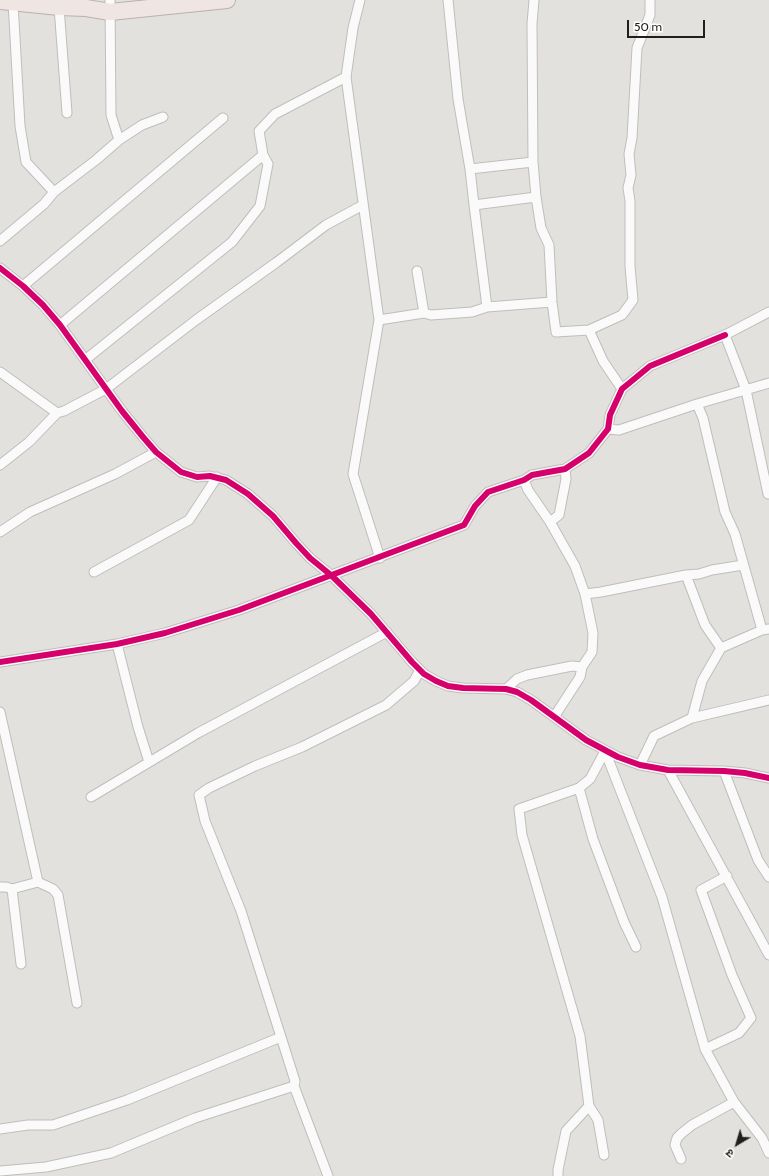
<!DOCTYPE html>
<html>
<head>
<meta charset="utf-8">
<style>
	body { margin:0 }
	#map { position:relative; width:769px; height:1176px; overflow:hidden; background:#e2e1de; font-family:Cabin,"Noto Sans Devanagari",sans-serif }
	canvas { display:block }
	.north { position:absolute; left:717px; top:1124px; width:40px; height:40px; -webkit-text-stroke:3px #fff; paint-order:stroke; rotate:218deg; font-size:11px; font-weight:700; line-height:16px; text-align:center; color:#201f1d }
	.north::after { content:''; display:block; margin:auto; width:14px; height:18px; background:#201f1d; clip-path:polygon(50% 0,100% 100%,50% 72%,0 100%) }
	.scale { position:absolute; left:627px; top:20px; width:78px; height:18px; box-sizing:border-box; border:2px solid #201f1d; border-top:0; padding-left:5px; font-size:12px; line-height:14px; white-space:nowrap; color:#201f1d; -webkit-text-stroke:3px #fff; paint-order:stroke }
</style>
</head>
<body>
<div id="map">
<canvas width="769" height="1176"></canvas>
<div class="north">उ</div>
<div class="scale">50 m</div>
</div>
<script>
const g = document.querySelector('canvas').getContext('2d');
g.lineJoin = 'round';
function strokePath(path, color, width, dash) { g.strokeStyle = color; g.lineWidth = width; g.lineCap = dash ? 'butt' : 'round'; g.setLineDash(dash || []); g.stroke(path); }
const street = new Path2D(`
	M110,0L111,115L119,140
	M360,0L353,28L346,77L379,320L353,474L380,558
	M448,0L458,99L470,169L474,205L536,197L533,162L532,24L534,0
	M13,2L20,126L26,162L54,192
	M59,7L67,113
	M470,169L533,162
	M536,197L541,228L549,245L552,302L556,332L589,330L622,315L633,300L630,266V201L628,188L631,175L629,154L632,138L637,48L650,15V0
	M474,205L487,307
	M0,241L44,204L54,192L96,160L119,140L142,125L163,117
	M0,268L23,286L43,305L60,325L122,411L143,437L156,452L181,472L197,477L210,476L226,480L248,494L273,516L296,543L310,558L332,576L371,614L412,662L424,674L436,681L448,686L463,688L506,689L517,692L531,700L586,740L618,757L640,765L668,770L724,771L745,773L769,778
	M417,271L424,313
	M23,286L223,118
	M379,320L424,313L431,315L472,312L487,307L552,302
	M60,325L263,155
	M589,330L603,361L622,389
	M85,360L232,242L260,206L268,164L263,155L259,131L275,114L346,77
	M0,372L57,413
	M697,404L703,418L725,512L735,534L762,630
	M608,429L619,430L697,404L769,383
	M0,465L29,442L57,413L64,411L106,389L196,320L277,262L326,225L363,205
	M524,480L528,490L550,522L575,566L585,594L593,633L592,652L582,667L580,677L554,717
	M768,494L746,390L725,335L769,312
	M550,522L559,515L566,479L565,469
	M0,532L30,512L115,474L156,452
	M94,572L189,520L217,477
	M686,575L705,625L721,648
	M585,594L601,592L686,575L699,574L712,570L743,565
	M117,644L138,727L149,762
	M0,662L117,644L165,633L239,610L464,525L475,506L488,492L524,480L532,475L565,469L589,453L608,429L610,415L622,389L650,366L725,335
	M506,689L517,679L527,675L572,666L582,667
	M0,712L38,882
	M692,718L702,681L721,648L762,630L769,629
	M605,751L662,897L705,1049L734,1102L762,1138L769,1153
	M640,765L654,736L692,718L769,700
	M668,770L769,955
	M724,771L758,860L769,877
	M579,788L593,839L624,922L636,947
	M91,797L198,733L387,632
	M0,887H6L12,889L38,882L53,889L58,895L77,1003
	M12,889L21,964
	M705,1049L739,1033L751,1018L732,975L701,890L727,876
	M0,1129L28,1125H53L127,1100L281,1037
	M604,1155L598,1120L589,1106L580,1036L522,835L519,809L579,788L590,779L605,751
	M681,1159L675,1145L677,1138L682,1133L692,1125L734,1102
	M0,1171L46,1167L111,1153L195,1118L294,1086
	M328,1176L294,1086L295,1081L241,911L205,821L199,795L209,788L255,766L302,747L386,705L414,681L420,670
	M558,1176V1170L566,1131L589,1106`);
const highway = new Path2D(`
	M0,1L59,7L86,8L110,12L227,0`);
const cycleway = new Path2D(`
	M0,268L23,286L43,305L60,325L122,411L143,437L156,452L181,472L197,477L210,476L226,480L248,494L273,516L296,543L310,558L332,576L371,614L412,662L424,674L436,681L448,686L463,688L506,689L517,692L531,700L586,740L618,757L640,765L668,770L724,771L745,773L769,778
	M0,662L117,644L165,633L239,610L464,525L475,506L488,492L524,480L532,475L565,469L589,453L608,429L610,415L622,389L650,366L725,335`);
strokePath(street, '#bfbebb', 11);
strokePath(highway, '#bab0ac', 18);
strokePath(street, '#fbfafa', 9);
strokePath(highway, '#efe5e2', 16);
strokePath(cycleway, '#d6006c', 6);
</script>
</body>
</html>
